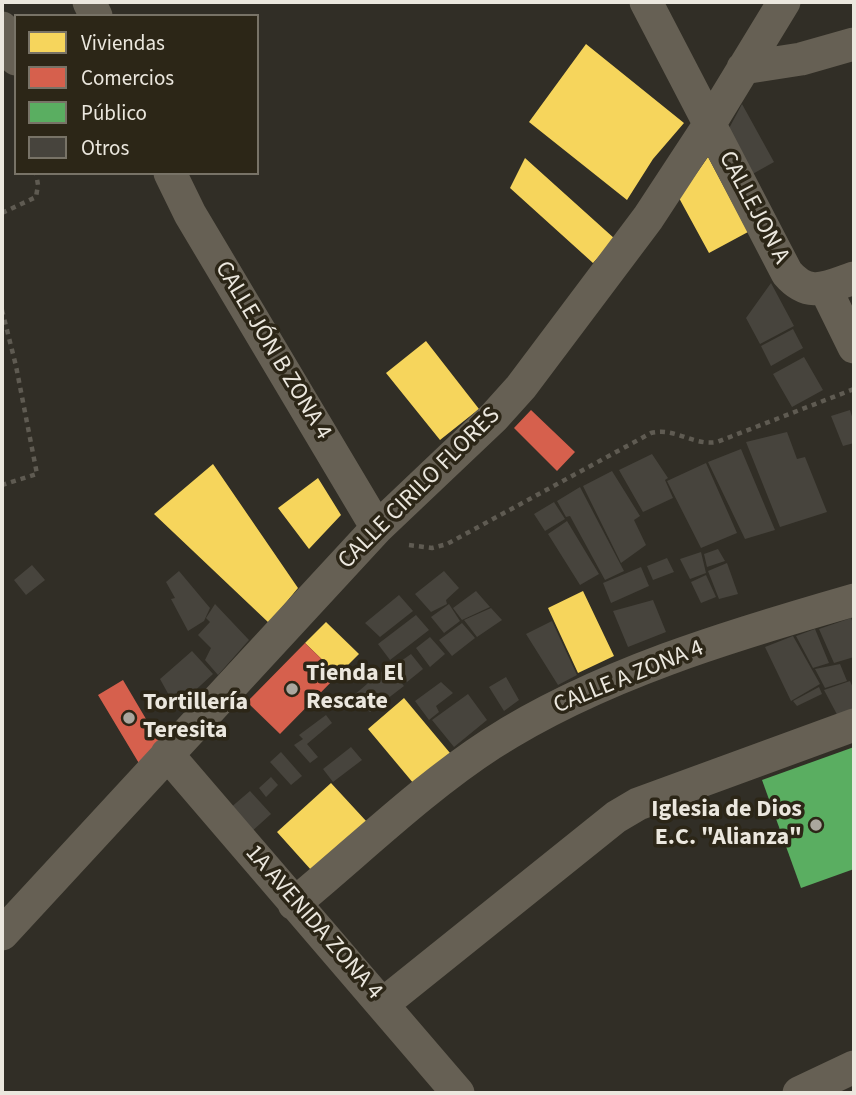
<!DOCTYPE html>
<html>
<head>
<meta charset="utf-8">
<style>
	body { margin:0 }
	#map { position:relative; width:856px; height:1095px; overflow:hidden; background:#312e26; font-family:"Source Sans 3",sans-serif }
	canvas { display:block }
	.frame { position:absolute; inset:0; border:4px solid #ebe7de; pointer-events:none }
	.legend { position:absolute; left:14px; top:14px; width:245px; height:161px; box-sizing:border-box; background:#2c2617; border:2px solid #787367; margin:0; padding:9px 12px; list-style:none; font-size:21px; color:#ebe7de }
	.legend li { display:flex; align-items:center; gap:14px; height:35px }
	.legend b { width:35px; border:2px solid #787367 }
</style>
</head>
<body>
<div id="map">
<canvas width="856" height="1095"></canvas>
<div class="frame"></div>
<ul class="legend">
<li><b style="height:19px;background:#f6d55c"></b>Viviendas</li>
<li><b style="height:19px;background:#d6604d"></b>Comercios</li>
<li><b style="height:19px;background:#5aae61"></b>Público</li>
<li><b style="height:19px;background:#47443d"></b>Otros</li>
</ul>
</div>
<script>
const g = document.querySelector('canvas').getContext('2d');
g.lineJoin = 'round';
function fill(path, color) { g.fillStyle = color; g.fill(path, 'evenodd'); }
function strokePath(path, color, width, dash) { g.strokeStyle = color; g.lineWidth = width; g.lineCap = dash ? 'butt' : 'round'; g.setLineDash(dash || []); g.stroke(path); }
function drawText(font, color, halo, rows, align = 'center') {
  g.font = font + ' "Source Sans 3",sans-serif'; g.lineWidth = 7; g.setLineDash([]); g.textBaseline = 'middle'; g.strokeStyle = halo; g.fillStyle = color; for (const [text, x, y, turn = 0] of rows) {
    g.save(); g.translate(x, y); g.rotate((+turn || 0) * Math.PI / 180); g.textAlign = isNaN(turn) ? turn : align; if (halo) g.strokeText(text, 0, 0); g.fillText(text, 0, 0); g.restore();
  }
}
const homes = new Path2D(`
	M586,44L684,123L653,159L627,200L529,122Z
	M708,157L748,232L709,253L679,198Z
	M525,158L615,239L593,263L510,188Z
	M426,341L479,409L440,440L386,373Z
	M213,464L298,588L269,623L154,514Z
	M318,478L341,515L309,549L278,508Z
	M583,591L614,656L578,673L548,608Z
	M326,622L359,654L338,675L305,643Z
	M404,698L450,753L414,784L368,729Z
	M331,783L367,822L312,871L277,832Z`);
const shops = new Path2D(`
	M531,410L575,452L557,471L514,428Z
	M305,643L338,675L280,734L247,702Z
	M123,680L159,741L140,765L98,695Z`);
const public = new Path2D(`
	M854,747V869L801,888L762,780Z`);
const building = new Path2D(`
	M742,104L774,162L749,176L726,134Z
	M771,283L794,326L760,344L746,318Z
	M793,329L803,348L771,366L761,346Z
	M804,357L823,390L792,407L773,374Z
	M850,410L854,423V443L843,446L831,416Z
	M787,432L797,459L805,457L827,512L780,527L746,442Z
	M741,449L775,530L745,539L708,462Z
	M652,454L668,478L665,480L673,498L643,512L619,470Z
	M706,463L737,533L701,548L667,481Z
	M612,471L640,516L634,520L646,545L621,563L583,486Z
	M580,487L624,571L605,580L570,516L566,517L557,501Z
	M554,502L565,519L545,531L534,514Z
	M567,521L599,574L580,585L548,534Z
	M718,549L725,561L707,567L704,554Z
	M701,552L706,573L690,579L680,559Z
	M667,558L674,572L653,580L647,566Z
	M727,563L738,594L719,599L708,571Z
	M32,565L45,580L26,595L14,580Z
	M641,567L649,586L611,603L603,583Z
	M179,571L210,608L204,621L188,631L171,599L175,598L166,582Z
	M444,571L459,588L446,600L447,604L431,612L415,594Z
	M706,575L716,597L701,603L691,582Z
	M476,591L490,607L462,620L453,608Z
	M399,595L413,611L380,637L365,623Z
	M653,600L666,632L628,647L613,611Z
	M215,604L249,640L218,675L205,660L211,648L198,635L210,622L206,618Z
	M449,604L460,621L444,633L431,617Z
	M491,608L502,620L477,637L464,620Z
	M416,615L429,630L390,660L378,644Z
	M851,618L854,626V657L834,663L819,629Z
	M552,621L577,675L558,685L526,634Z
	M462,623L475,638L452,656L439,640Z
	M815,629L829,663L813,668L796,636Z
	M793,636L820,684L791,701L765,647Z
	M430,637L445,654L430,667L416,648Z
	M192,651L213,674L176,708L160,679Z
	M411,654L423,669L407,682L394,666Z
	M840,664L847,681L825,688L815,669Z
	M388,666L404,686L370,712L353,696Z
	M506,677L519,700L504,711L489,687Z
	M850,681L854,690V718L841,722L824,690Z
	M441,682L453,693L436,706L439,712L429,720L415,701Z
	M819,687L822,694L797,706L793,701Z
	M468,694L487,720L454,747L432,720Z
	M326,715L332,723L307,744L318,757L310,763L294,745L303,739L299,735Z
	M351,747L362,760L333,782L323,769Z
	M281,752L302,776L291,785L270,762Z
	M271,777L278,785L266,797L259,788Z
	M250,791L271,814L250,833L229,809Z`);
const path = new Path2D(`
	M2,213L36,197L38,185L36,173
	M2,310L16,366L37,474L2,485
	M409,545L432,548L447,544L651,433C676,427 692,446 717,442L854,389`);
const minor = new Path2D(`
	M89,2L96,16
	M646,2L787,273C809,299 827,287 854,278
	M2,28L16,59
	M743,68L801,59L854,44
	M170,173L190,214L377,528
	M825,288L854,347
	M167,754L458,1093
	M294,904C357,852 423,788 491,744C598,675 732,635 854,600
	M2,934L377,528L494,417L521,387L648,218L709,125L784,2
	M383,1004L616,817L638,804L854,725
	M799,1093L854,1067`);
const markers = [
	[292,689,7,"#aaa69e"],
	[129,718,7,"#aaa69e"],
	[816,825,7,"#aaa69e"]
];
const streetNames = [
	["CALLEJON A",753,208,62],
	["CALLEJÓN B ZONA 4",272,351,59],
	["CALLE CIRILO FLORES",420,489,-45],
	["CALLE A ZONA 4",629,678,-22],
	["1A AVENIDA ZONA 4",313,923,49]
];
const poiNames = [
	["Tienda El",306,675],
	["Rescate",306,703],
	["Tortillería",143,704],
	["Teresita",143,732],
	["Iglesia de Dios",802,811,"right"],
	["E.C. \"Alianza\"",802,839,"right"]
];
fill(homes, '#f6d55c');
fill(shops, '#d6604d');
fill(public, '#5aae61');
fill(building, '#47443d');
strokePath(path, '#5f5b52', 4.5, [5, 5]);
strokePath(minor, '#666054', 33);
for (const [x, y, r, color] of markers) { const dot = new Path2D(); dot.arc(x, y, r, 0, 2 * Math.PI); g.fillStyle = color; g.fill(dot); strokePath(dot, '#2c2617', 2.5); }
drawText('24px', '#ebe7de', '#2c2617', streetNames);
drawText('bold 24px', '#ebe7de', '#2c2617', poiNames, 'left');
</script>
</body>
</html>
